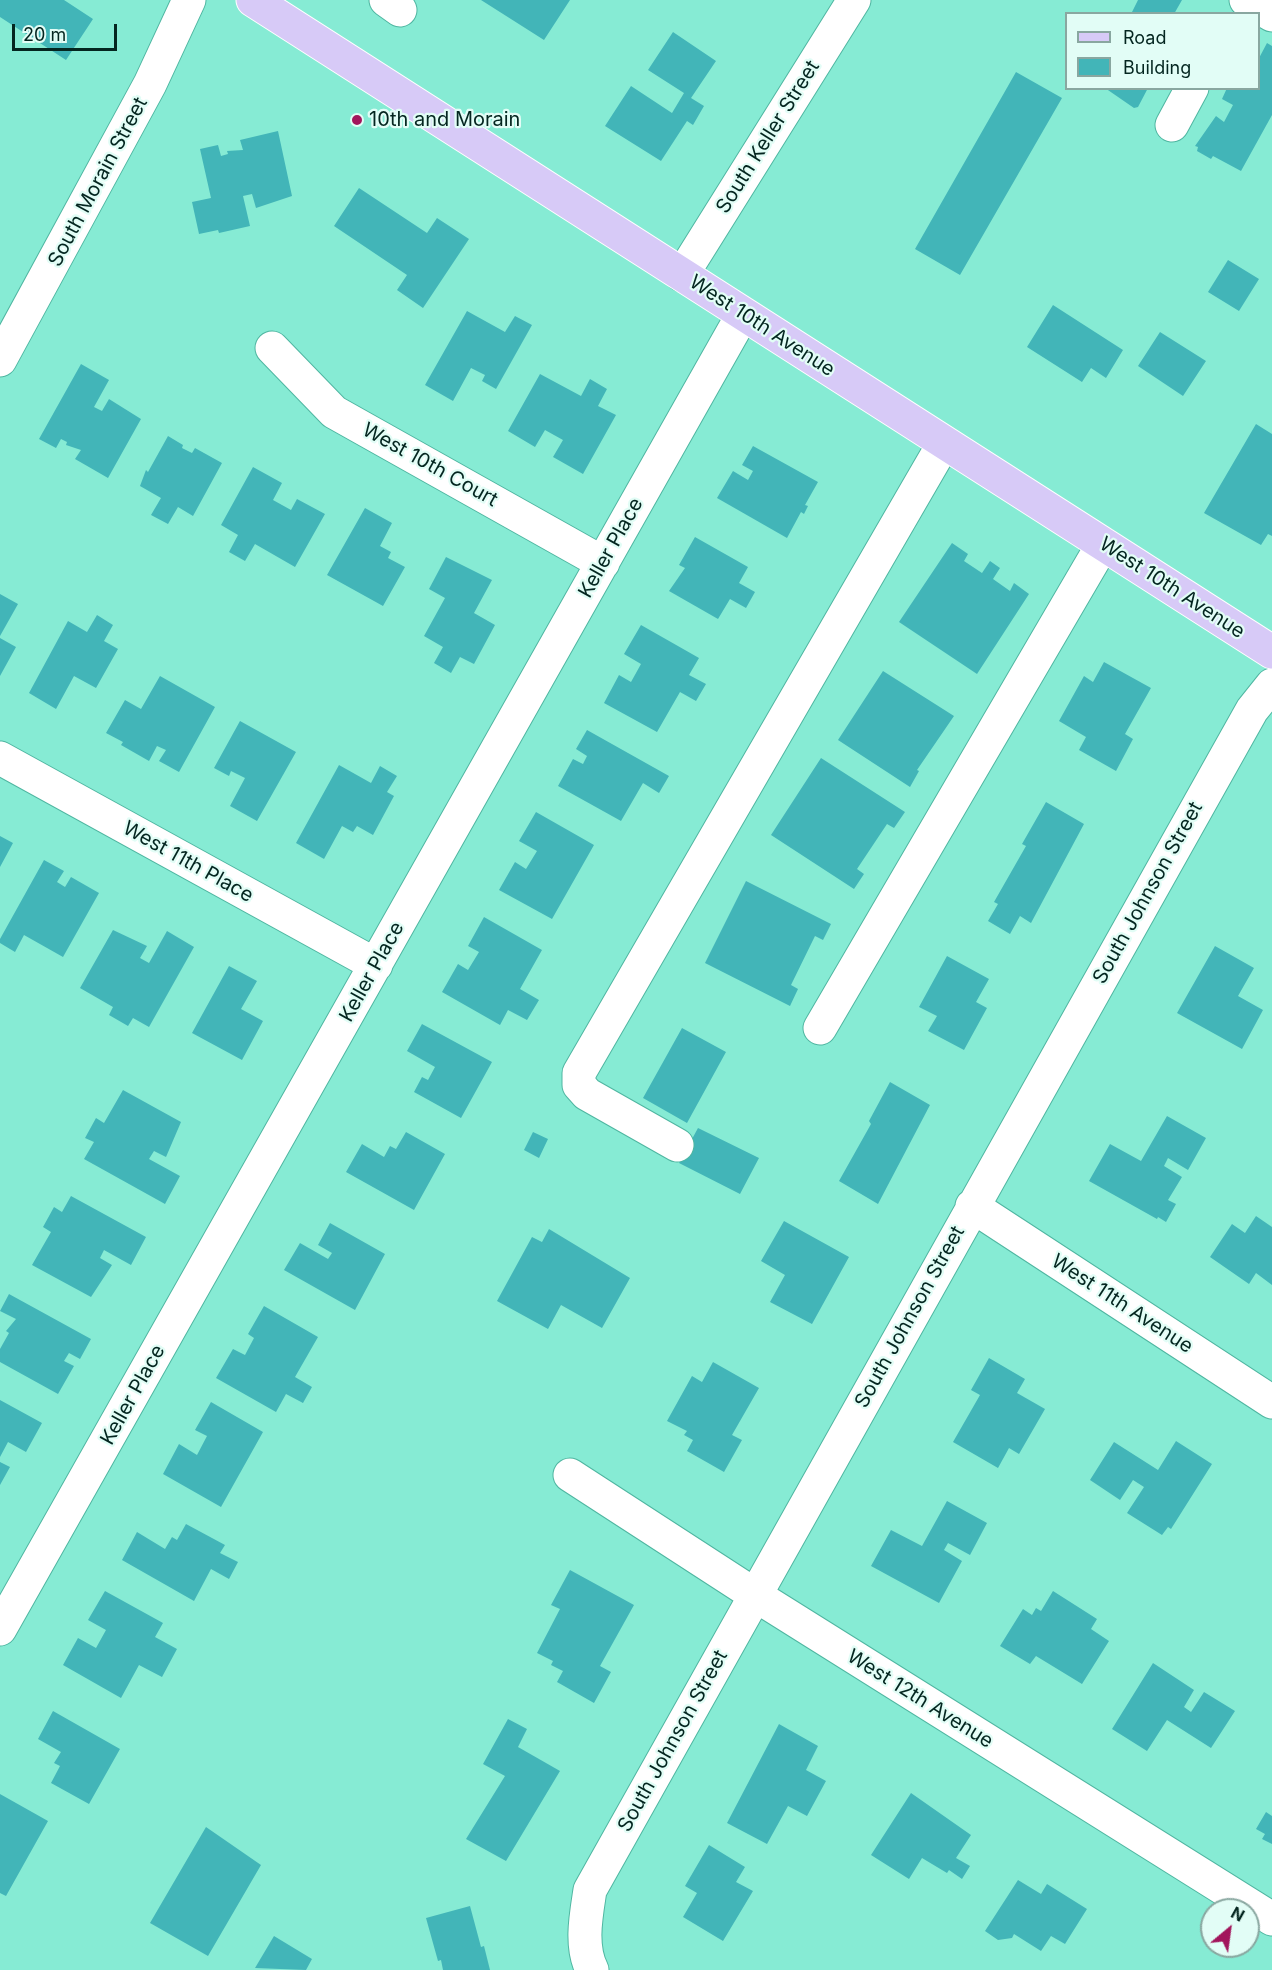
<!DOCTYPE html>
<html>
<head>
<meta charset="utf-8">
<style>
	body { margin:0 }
	#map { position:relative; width:1272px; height:1970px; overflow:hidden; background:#86ebd4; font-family:Inter,sans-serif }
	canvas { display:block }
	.legend { position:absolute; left:1065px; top:12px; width:195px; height:78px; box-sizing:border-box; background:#e2fdf6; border:2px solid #89a7a0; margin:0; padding:8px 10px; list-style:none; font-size:18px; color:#042620 }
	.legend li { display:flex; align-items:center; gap:12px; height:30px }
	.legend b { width:30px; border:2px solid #89a7a0 }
	.north { position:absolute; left:1200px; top:1898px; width:60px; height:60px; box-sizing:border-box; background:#e2fdf6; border:2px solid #89a7a0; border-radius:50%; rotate:29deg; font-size:16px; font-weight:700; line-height:24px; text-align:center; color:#042620 }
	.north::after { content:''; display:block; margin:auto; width:21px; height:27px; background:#a2155c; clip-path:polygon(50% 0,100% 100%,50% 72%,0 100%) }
	.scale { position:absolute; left:12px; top:24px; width:105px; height:27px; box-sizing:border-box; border:3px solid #042620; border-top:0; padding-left:8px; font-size:18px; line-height:21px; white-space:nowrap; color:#042620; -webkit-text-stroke:4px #e2fdf6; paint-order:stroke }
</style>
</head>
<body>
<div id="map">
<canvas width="1272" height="1970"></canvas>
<ul class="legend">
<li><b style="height:8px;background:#d7caf7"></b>Road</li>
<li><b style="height:16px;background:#42b5b8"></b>Building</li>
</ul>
<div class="north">N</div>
<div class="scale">20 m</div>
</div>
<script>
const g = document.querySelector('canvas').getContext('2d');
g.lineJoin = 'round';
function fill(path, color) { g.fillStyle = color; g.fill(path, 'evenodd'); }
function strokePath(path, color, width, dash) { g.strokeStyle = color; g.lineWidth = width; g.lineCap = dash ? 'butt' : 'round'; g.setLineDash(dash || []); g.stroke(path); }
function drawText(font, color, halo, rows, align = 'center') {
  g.font = font + ' Inter,sans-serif'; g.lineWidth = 4.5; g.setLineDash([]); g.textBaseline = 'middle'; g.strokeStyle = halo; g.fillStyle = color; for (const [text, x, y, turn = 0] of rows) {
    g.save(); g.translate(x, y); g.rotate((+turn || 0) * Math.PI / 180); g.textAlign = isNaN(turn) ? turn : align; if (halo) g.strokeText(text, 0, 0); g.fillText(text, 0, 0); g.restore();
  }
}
const building = new Path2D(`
	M0,0H64L93,19L66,60L0,17Z
	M481,0H570L544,40Z
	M1138,0H1182L1174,14H1131Z
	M673,32L716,61L691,98L704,106L693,125L687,121L661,161L605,126L631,86L672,113L684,93L648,70Z
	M1267,43L1272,46V115L1241,171L1213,156L1211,159L1197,151L1198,147L1195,146L1216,116L1224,122L1233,105L1222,99L1227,88H1258V60Z
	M1016,72L1062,98L960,275L915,249Z
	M1105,88H1148L1138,107L1134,108Z
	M278,131L292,196L256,208L252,194L243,196L250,226L219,233L218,230L199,234L192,202L211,198L200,149L218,145L221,156L228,154L227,151L243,150L240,140Z
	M359,188L427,233L437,218L469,239L423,308L397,290L407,275L334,226Z
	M1228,260L1259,279L1239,311L1208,292Z
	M1053,305L1123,350L1106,378L1091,368L1082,382L1027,347Z
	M467,311L505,332L515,316L532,325L496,389L482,381L485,375L471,368L453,401L425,385Z
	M1160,332L1206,361L1183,396L1138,366Z
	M81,364L109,380L94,407L102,411L109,399L141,419L108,478L75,459L81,450L66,445L67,442L61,439L56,448L39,439Z
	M540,374L581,396L590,379L607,389L598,406L616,415L583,474L553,457L563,440L545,430L535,447L508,431Z
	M1256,424L1272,434V536L1268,534L1261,545L1204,513Z
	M168,436L183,445L182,448L192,453L195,448L222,463L193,516L178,507L168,524L151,515L161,498L140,486L146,470L148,472Z
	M753,446L818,482L805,505L808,506L804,514L801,512L787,538L717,498L733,471L748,480L753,471L742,465Z
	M253,467L282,483L273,500L291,510L297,499L325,514L295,567L255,544L245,561L229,552L238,535L221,525Z
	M365,508L392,523L380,546L391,552L388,558L405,567L383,606L327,575Z
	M695,537L748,567L739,583L755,592L746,608L730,599L718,619L669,591L685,568L679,565Z
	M952,543L968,554L964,561L982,573L990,561L1000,568L993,579L1010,591L1014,583L1029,594L977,674L899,622Z
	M446,557L492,580L474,613L495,625L474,664L460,657L451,673L434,663L443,647L424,636L445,598L429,589Z
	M0,594L18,604L0,636Z
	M97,615L113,625L104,641L118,649L96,688L74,676L56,709L29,693L68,621L87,632Z
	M641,625L699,658L689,675L706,684L696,701L680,692L657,732L604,703L619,675L631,682L641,664L624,654Z
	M0,638L16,647L0,676Z
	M1104,662L1151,688L1125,734L1133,739L1116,771L1079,750L1086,737L1059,721L1084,676L1093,682Z
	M883,671L954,716L917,770L919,771L910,787L838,740Z
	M160,676L215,707L179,772L159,761L166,750L157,746L149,761L121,745L123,742L106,733L125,700L141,709Z
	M240,721L296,752L257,821L230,806L245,778L231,771L229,776L214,768Z
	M587,730L669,776L659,793L643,783L621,821L558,786L573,759L583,764L587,756L576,749Z
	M821,758L905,812L894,828L887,824L857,869L864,874L854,889L771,835Z
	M339,765L371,783L380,766L397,776L387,792L394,796L373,835L357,826L353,832L342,826L324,859L296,843Z
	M1046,802L1084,824L1031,923L1020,916L1010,934L988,921L998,904L994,902L1026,846L1022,844Z
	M536,812L594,845L552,919L499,890L515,862L526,869L537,851L519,841Z
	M0,836L13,843L0,867Z
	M44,860L64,871L57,882L65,887L71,877L99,893L63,957L24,935L15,952L0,943V939Z
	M746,881L831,924L823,940L815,936L791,985L798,989L790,1006L705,963Z
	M484,917L542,950L520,989L539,1000L527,1020L508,1010L500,1025L442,992L458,964L468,970L479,952L468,946Z
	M113,930L147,946L140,958L149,963L167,931L194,947L149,1027L133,1018L128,1026L109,1015L113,1007L80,988Z
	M1215,946L1254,968L1238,996L1263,1010L1242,1049L1177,1013Z
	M947,956L989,979L976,1002L987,1008L964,1050L928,1031L937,1016L919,1007Z
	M229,966L257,981L241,1009L263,1021L242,1060L192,1033Z
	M422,1024L492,1062L461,1118L414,1092L422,1077L428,1080L435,1067L407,1051Z
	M682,1028L726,1052L687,1123L643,1098Z
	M890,1082L930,1105L878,1204L839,1181L871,1124L869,1121Z
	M123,1090L181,1122L166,1157L154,1151L149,1159L180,1176L165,1204L84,1159L94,1142L85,1138L96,1118L104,1123Z
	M1167,1116L1206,1138L1188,1170L1168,1158L1164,1166L1182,1177L1168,1200L1176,1204L1166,1222L1158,1217L1157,1219L1089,1181L1110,1144L1141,1161Z
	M698,1128L759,1158L740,1194L679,1163Z
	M406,1132L445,1154L414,1210L346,1172L362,1144L384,1157L390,1146L396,1149Z
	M533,1132L548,1139L539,1158L524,1150Z
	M71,1196L146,1237L131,1265L104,1250L100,1258L112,1265L91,1297L32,1265L51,1232L43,1227L54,1207L62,1212Z
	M1256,1216L1272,1227V1285L1256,1273L1249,1284L1210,1257L1232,1224L1245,1233Z
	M784,1221L849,1257L812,1324L770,1302L785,1275L761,1261Z
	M330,1223L385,1254L355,1310L284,1270L300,1243L328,1259L332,1253L318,1245Z
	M549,1229L630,1278L602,1328L561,1305L548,1329L497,1301L532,1237L542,1242Z
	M9,1294L91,1339L80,1359L69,1353L64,1361L74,1366L58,1394L0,1362V1349L9,1333L6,1331L16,1319L0,1311Z
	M264,1306L318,1337L295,1377L312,1387L303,1403L286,1394L276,1412L216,1378L233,1349L245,1355L254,1338L248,1334Z
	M989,1358L1025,1379L1017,1393L1045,1409L1019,1454L1009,1448L998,1468L953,1442L980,1395L971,1390Z
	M713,1362L759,1388L732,1435L742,1440L724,1472L687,1451L693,1440L684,1435L687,1431L667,1421L692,1376L702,1382Z
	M0,1400L42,1423L26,1452L8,1442L0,1457Z
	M211,1402L263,1432L221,1507L163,1474L179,1444L197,1455L207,1436L195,1430Z
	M1176,1441L1212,1464L1171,1529L1168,1527L1162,1535L1127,1513L1144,1487L1133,1480L1120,1500L1090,1480L1114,1442L1158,1470Z
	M0,1462L10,1467L0,1485Z
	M947,1501L987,1523L970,1555L948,1543L944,1550L962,1561L939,1603L871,1566L891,1530L922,1546Z
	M186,1524L225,1545L220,1553L238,1562L229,1579L211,1569L194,1601L122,1560L137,1532L165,1549L172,1537L177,1540Z
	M570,1570L634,1605L600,1666L611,1672L594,1703L557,1682L563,1671L551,1665L553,1661L537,1653L560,1609L551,1605Z
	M105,1591L163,1623L155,1637L177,1649L162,1677L139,1665L121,1698L63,1665L78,1638L96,1648L106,1630L88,1620Z
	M1053,1591L1097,1619L1091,1629L1109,1641L1082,1684L1036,1656L1030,1664L1000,1646L1023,1609L1032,1615L1036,1608L1041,1611Z
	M1153,1663L1194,1690L1184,1707L1191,1712L1204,1692L1235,1711L1211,1748L1167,1720L1147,1751L1112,1729Z
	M53,1711L120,1749L89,1804L51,1783L60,1766L54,1763L61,1752L38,1739Z
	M508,1719L527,1729L518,1747L560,1771L506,1861L466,1839L505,1776L483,1764Z
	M779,1724L818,1746L806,1770L826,1781L807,1816L788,1806L767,1844L727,1823Z
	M911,1793L971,1835L956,1858L970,1866L962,1879L949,1870L947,1873L922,1858L909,1879L871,1855Z
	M0,1794L48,1821L6,1896L0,1893Z
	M1266,1812L1272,1816V1844L1262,1839L1265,1834L1256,1829Z
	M206,1827L261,1865L208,1956L150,1923Z
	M709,1845L745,1867L736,1882L753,1891L723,1941L683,1917L697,1893L685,1886Z
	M1018,1880L1041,1894L1047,1884L1087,1909L1065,1944L1051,1936L1041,1951L1014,1934L1012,1938L998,1940L985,1931Z
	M470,1906L481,1947L484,1946L490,1970H443L441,1960L438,1961L426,1918Z
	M274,1936L312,1959L306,1970L255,1968Z`);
const minor = new Path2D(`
	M386,0L400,10
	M1246,0L1272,15
	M1172,125L1192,88
	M682,275L854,0
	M272,348L334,412L603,563
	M0,360L150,84L189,0
	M0,758L376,965
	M820,1028L1103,544
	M677,1145L587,1094L579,1085V1073L944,443
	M972,1206L1272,1402
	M570,1475L755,1595L1272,1919
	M0,1629L743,314
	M592,1970C580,1946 586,1916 590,1890L1252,710L1272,685`);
const major = new Path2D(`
	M253,0L1272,652`);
const markers = [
	[357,120,6,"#a2155c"]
];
const poiNames = [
	["10th and Morain",369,120]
];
const streetNames = [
	["South Keller Street",768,137,-58],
	["South Morain Street",98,182,-62],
	["West 10th Avenue",762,326,33],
	["West 10th Court",430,465,29],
	["Keller Place",611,548,-61],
	["West 10th Avenue",1172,588,33],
	["West 11th Place",188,862,29],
	["South Johnson Street",1148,893,-61],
	["Keller Place",372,972,-61],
	["West 11th Avenue",1122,1304,33],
	["South Johnson Street",910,1317,-61],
	["Keller Place",133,1395,-61],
	["West 12th Avenue",920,1699,32],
	["South Johnson Street",673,1741,-61]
];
fill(building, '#42b5b8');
strokePath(minor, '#4fb6a1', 35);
strokePath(major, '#fff', 35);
strokePath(minor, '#fff', 33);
strokePath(major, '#d7caf7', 33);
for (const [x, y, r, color] of markers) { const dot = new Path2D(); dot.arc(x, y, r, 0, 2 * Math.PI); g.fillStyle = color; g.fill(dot); strokePath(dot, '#e2fdf6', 2); }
drawText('20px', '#042620', '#e2fdf6', poiNames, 'left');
drawText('20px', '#042620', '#e2fdf6', streetNames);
</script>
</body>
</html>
